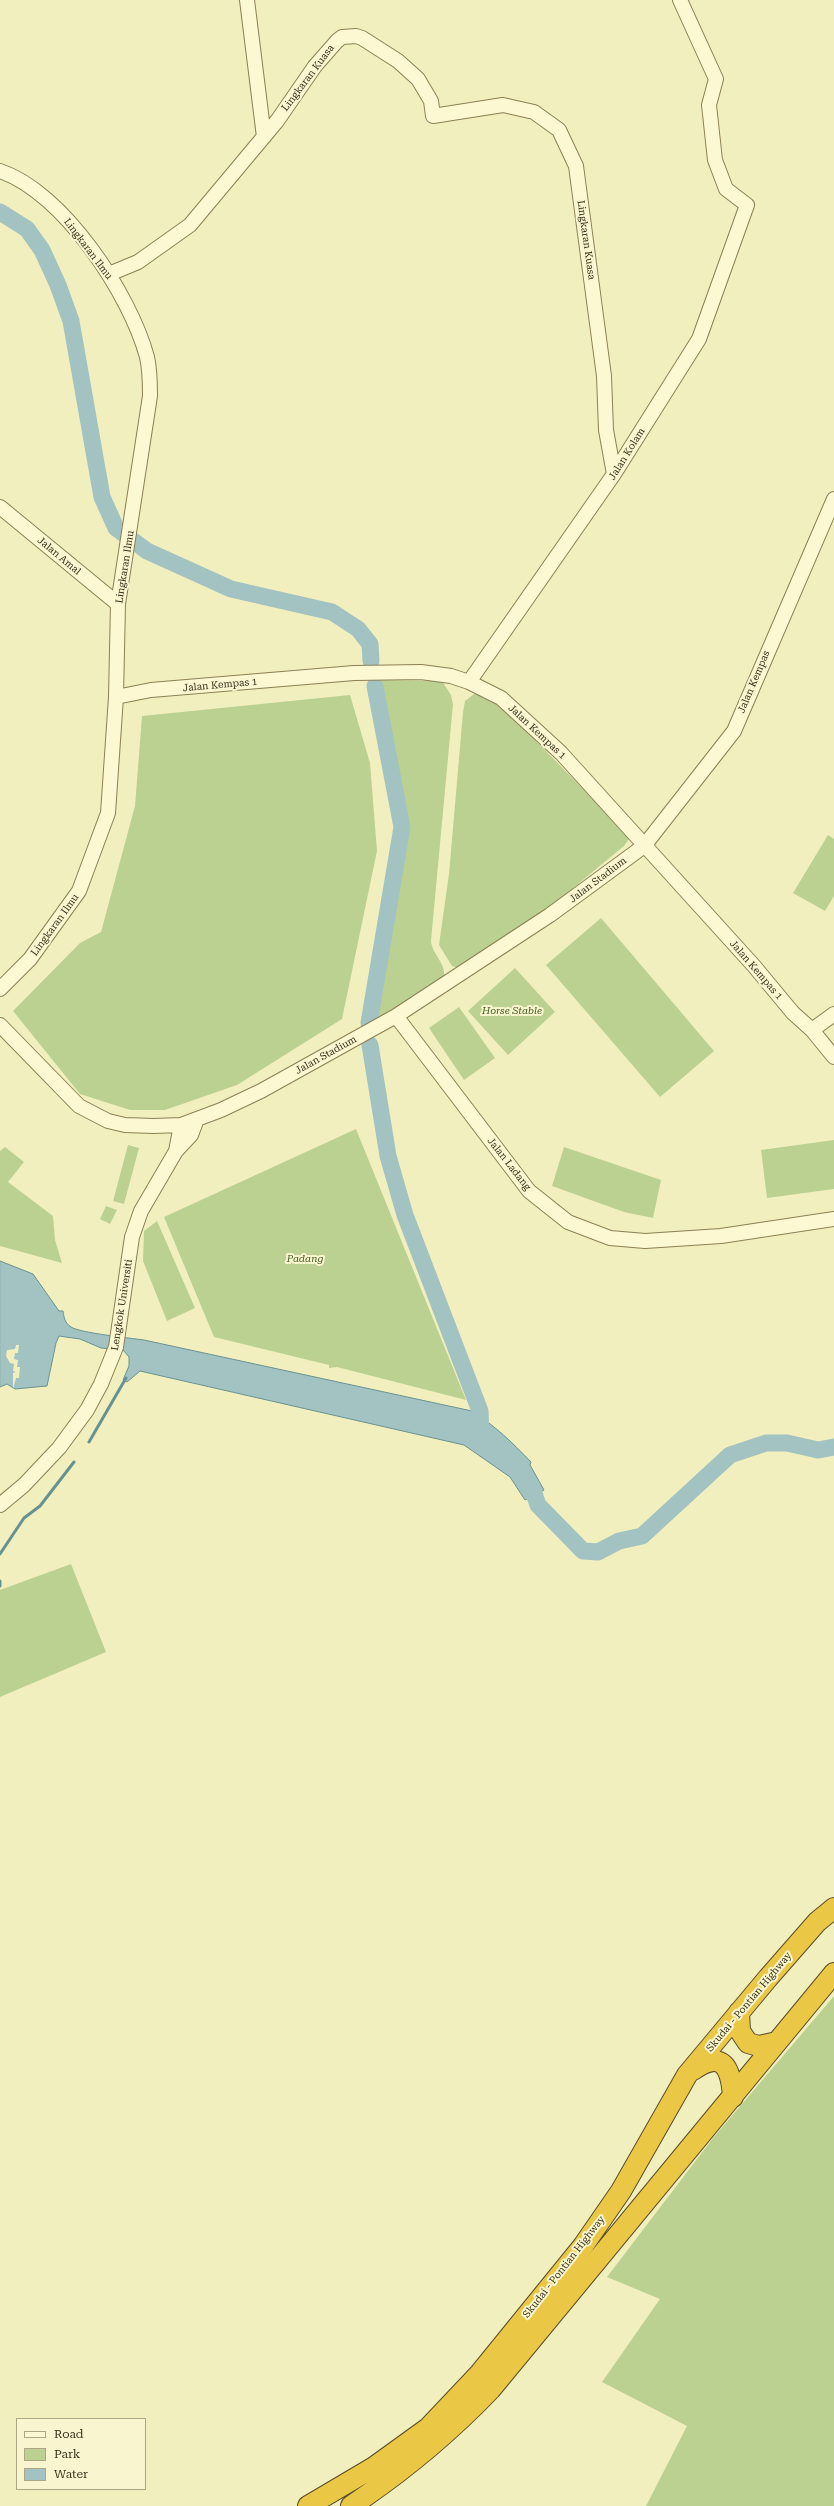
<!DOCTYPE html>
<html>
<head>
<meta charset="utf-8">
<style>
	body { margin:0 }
	#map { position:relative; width:834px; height:2506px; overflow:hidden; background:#f2efbe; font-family:"Roboto Serif",serif }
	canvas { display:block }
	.legend { position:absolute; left:16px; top:2418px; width:130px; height:72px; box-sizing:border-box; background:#f9f6cf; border:1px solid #ada787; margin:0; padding:5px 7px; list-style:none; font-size:12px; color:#3a311b }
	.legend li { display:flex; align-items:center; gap:8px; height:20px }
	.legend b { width:20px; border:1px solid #ada787 }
</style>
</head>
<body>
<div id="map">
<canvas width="834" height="2506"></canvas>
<ul class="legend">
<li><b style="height:5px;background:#fcf9d2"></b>Road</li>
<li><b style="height:11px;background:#bbd191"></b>Park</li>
<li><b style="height:11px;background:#a2c3c1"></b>Water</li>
</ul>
</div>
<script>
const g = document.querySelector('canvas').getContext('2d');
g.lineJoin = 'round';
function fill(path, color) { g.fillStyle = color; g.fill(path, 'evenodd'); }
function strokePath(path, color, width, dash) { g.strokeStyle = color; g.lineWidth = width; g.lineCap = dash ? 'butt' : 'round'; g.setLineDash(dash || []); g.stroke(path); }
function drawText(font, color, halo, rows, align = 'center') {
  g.font = font + ' "Roboto Serif",serif'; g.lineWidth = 4; g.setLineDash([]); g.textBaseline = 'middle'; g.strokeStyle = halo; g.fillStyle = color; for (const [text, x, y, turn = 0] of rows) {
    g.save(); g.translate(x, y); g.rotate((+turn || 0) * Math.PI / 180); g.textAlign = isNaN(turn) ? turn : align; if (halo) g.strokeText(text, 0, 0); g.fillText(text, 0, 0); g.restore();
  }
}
const green = new Path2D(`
	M382,680L442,681L451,695L453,704L431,941C432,954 446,963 444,977L372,1025L406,825L379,687Z
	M474,694H482L504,708L627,834L629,839L624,846L538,917L458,968L452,966L439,945L449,874L463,712L465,701Z
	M350,695L370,763L377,851L342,1019L237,1085L165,1110H130L80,1094L13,1011L80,943L101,932L135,806L142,716Z
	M828,835L834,839V896L825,911L793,893Z
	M601,918L714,1051L660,1097L546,965Z
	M515,968L555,1012L508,1055L468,1011Z
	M459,1007L495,1058L464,1080L429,1028Z
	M356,1129L466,1400L337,1367L329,1368V1365L214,1337L164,1217Z
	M834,1140V1189L767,1198L761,1150Z
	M128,1145L139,1148L124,1204L113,1201Z
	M5,1147L24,1162L8,1182L53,1216L55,1240L62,1263L0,1246V1151Z
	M564,1147L661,1180L653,1218L624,1212L552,1186Z
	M106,1206L117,1210L110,1224L100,1219Z
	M157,1221L195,1308L167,1321L143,1261L144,1231Z
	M71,1564L106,1652L0,1697V1590Z
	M834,1996V2506H646L687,2426L602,2382L660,2299L607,2277L713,2138Z`);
const water = new Path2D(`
	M0,1261L33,1274L59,1311H63C64,1318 65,1323 71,1327C80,1333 130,1338 144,1340L472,1411C495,1426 512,1442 531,1462L530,1465L544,1490L525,1500L510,1477L464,1445L140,1371L127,1382L123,1380L129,1366V1357L123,1350L101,1348L80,1339L59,1336L56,1343L47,1386L15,1389L7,1384L0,1387Z`);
const pier = new Path2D(`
	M16,1345H19L18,1353H15L14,1359L18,1360L17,1367H20L19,1378H16L13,1389V1373L16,1372L13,1371L14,1364L10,1363L6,1356L7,1350L15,1349Z`);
const stream = new Path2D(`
	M89,1442L126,1378
	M0,1554L24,1518L40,1506L74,1462
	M0,1581V1586`);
const river = new Path2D(`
	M0,212L27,229L42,250L58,285L71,321L102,497L116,528L147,551L231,589L332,612L358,629L370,644L371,661
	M369,1023L402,827L375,686
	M370,1045L388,1156L405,1215L480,1411L481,1434L485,1437
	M524,1475L531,1485L538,1505L583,1551L598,1552L619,1541L642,1536L730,1455L766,1443H787L818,1450L834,1447`);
const minor = new Path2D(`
	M247,0L264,137
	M0,171C63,192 130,294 147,357C150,370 150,383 150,396L118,604L116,697L108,813L79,891L30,959L0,989
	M109,274L138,262L190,225L277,121L315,66L337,41L342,37L356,36L362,38L398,61L418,79L431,101L433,116L503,105L534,112L559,130L576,166L604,376L606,430L614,474
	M0,507L118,604
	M469,682L614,474L699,339L747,205L726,189L715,160L709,105L716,79L680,0
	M116,697L151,690L354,673L421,672L451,676L469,682L501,698L561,753L754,966L793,1013L812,1030L834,1057
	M396,1016L529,1191L568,1222L610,1238L645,1241L721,1236L834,1219
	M0,1025L79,1106L108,1121L125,1125L154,1126L181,1125L221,1110L261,1091L396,1016L550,915L644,846L734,731L834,499
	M812,1030L834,1014
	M176,1151L191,1135L197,1119
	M0,1505L24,1485L59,1448L87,1410L101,1384L116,1347L132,1237L141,1211L176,1151L181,1125`);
const highway = new Path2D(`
	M739,2012L740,2031L748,2043L759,2046L777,2042
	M693,2070C723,2049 731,2068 733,2097
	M308,2506L374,2467L428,2428L480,2373L583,2246L621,2191L687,2075L768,1978L817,1922L834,1908
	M351,2506C402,2472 449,2433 491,2389L834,1973`);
const streetNames = [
	["Lingkaran Kuasa",308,78,-53],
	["Lingkaran Kuasa",586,240,82],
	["Lingkaran Ilmu",88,249,53],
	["Jalan Kolam",627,454,-58],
	["Jalan Amal",59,556,40],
	["Lingkaran Ilmu",125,567,-81],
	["Jalan Kempas",754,682,-67],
	["Jalan Kempas 1",220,685,-5],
	["Jalan Kempas 1",537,732,43],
	["Jalan Stadium",598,880,-37],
	["Lingkaran Ilmu",55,925,-54],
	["Jalan Kempas 1",756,970,49],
	["Jalan Stadium",326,1055,-29],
	["Jalan Ladang",509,1164,52],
	["Lengkok Universiti",122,1305,-81],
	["Skudai - Pontian Highway",749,2002,-50],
	["Skudai - Pontian Highway",564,2267,-52]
];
const parkNames = [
	["Horse Stable",512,1011],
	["Padang",305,1259]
];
fill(green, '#bbd191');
fill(water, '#a2c3c1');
strokePath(water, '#689291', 1);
fill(pier, '#f2efbe');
strokePath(stream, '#689291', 3);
strokePath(river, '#a2c3c1', 17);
strokePath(minor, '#8c7f55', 16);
strokePath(highway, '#594b2a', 22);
strokePath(minor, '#fcf9d2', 14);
strokePath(highway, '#eac846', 20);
drawText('10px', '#3a311b', '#f9f6cf', streetNames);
drawText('italic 10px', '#3d5920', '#f9f6cf', parkNames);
</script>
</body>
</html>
